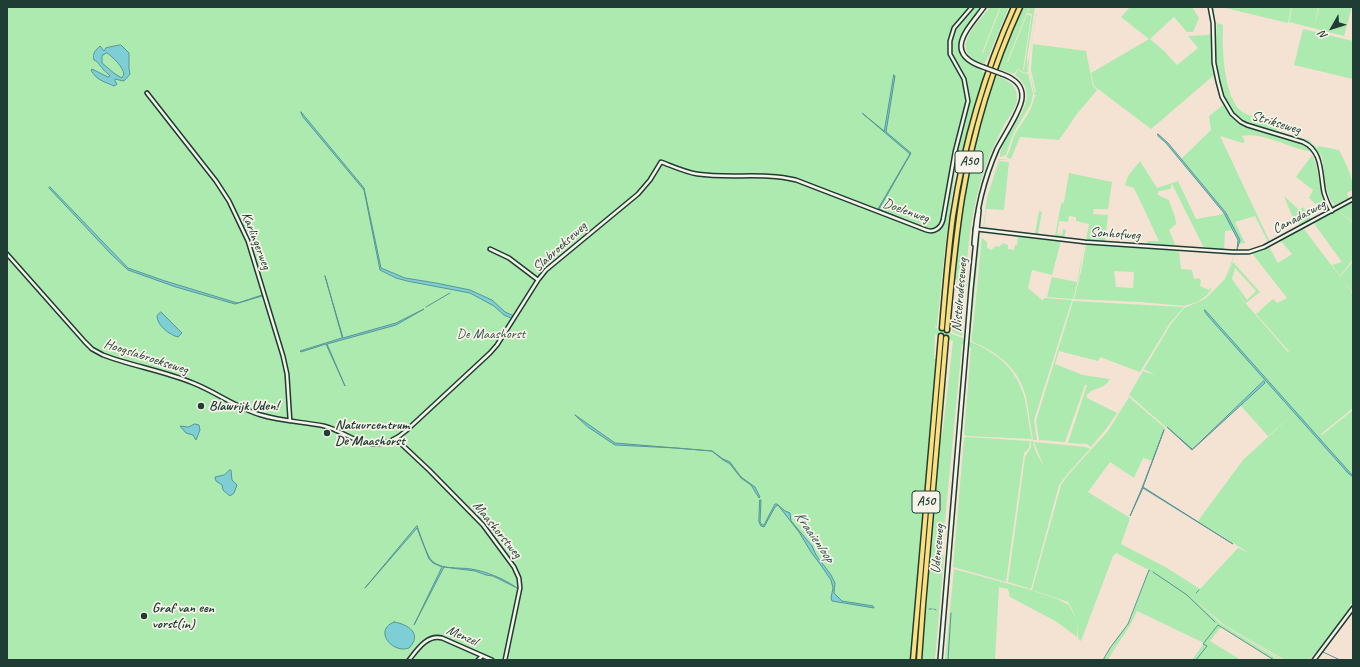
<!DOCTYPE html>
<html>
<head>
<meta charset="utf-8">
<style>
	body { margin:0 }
	#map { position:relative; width:1360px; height:667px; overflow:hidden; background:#f4e3d2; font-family:Caveat,sans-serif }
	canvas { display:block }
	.frame { position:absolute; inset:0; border:8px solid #1f3d34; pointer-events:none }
	.north { position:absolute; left:1312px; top:8px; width:40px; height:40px; -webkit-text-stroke:3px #f7f3e8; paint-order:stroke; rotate:231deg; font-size:11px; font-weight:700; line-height:16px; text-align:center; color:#1f3d34 }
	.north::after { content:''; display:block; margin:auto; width:14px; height:18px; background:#1f3d34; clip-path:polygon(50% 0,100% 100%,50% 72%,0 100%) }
</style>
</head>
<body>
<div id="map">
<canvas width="1360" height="667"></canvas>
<div class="frame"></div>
<div class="north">N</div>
</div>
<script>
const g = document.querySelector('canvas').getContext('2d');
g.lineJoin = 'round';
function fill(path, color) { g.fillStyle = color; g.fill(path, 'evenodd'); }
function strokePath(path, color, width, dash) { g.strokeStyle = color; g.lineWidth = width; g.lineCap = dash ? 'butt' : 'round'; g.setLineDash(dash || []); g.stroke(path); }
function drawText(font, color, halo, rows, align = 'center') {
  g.font = font + ' Caveat,sans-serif'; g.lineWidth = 3.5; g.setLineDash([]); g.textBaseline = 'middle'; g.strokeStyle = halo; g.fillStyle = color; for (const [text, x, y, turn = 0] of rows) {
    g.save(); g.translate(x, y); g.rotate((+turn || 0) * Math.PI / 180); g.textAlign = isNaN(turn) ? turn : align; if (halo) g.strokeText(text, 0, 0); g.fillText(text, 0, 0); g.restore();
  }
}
const green = new Path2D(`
	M7,7H982C964,31 941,51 982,69V72L985,73L969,125L959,166L961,148L955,172L945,248L937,326H935V327C971,342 1010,352 1023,393C1028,408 1028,424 1032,439L966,436L964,434L971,348L962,344L943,542L942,554L944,557L935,660H922L940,441L943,429L953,341L935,334L934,359H936L910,660H7Z
	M990,7H1000L982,53H983L1001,7H1009L989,55L984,64C947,51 976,25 990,7Z
	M1023,7H1029L1007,62H1008L1027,14L1031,16L1023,70H1024L1032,14L1027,13L1030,7H1035L1027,58L1028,72L1025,73L1018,69L1014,74L998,69Z
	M1130,7H1192L1199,18L1193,32H1187L1174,17L1150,39L1164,51L1177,65L1198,48L1188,36L1209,35V33L1212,35L1213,62L1219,90L1231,113L1235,119L1240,123L1305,144C1323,159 1319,172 1324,192C1325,197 1327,202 1329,207L1327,212L1315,219L1314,218L1324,212L1309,198L1313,190L1296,177L1312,155L1316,164L1322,196C1320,182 1320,161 1310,151C1291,149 1262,131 1242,136L1245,141L1243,143L1220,136L1269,240V243L1255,249L1268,242L1255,216L1235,222L1245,243L1239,244L1240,242L1226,213L1181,159L1211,130L1209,116L1223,105L1213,76L1151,129L1094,86L1091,73L1149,39L1121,17Z
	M1211,7H1214L1216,36L1217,23L1223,25C1222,46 1223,101 1244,113C1254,118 1267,119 1277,122V131L1309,140L1317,148L1318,146L1339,150C1345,162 1353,176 1353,190L1347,193L1349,198L1335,205C1325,198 1324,169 1322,157L1320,152L1327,194L1330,202L1329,203L1335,206L1353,197V198L1336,207L1331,206C1318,189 1328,162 1312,147C1302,137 1280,134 1267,130C1259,127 1248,126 1241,121C1212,100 1213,40 1211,7Z
	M1221,7H1291L1288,23Z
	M1292,7H1318L1315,26L1319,7H1352L1344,36L1289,22Z
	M1036,14H1037L1036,16L1029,58V68L1035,93L1036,92L1031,70L1033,44L1086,51L1093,86L1097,90L1077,114L1059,140L1020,137L1011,159L1006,157C1011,151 1011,142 1015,134C1022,122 1032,111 1034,98L1036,96L1034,94L1028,63Z
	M1303,29L1353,41V79L1294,65Z
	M1018,70L1025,74L1028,73L1033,94L1031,104L1013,134L1006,155L1000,157C1001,130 1048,100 1015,75Z
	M996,76C1006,79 1018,85 1017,98C1017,107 1009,117 1004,125C999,135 994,145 990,155C974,194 966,245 967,286L960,287L955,277C960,236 964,195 973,155C980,128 988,102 996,76Z
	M999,159L1009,160H1000L989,192L1000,161L1009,162L1004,210L986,209L984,227L996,229V230L983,229L987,198Z
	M1140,161L1157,188L1178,181L1196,219L1219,215L1224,213L1233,230L1225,231L1224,250L1196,248H1211L1205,247L1203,246L1172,184L1170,189L1159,191L1157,194L1160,196L1169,200C1171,209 1176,215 1176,224L1169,230L1176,247L1148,245L1147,241H1159L1134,188L1125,185L1128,176Z
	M1069,173L1112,182L1108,209H1094L1093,214L1108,215L1105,242L1067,239L1066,238L1086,240L1089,224L1076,221V217L1069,216L1068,222L1059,221L1057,234L1062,235L1063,229L1066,230L1064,238L1033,235V233H1035L1039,211L1042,212L1038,234L1055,236L1061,204L1064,202Z
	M1284,196L1299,210L1303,207L1312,220L1291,232L1290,230L1300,225L1293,218Z
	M1353,200V222L1337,210L1353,223V259L1340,276L1332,265L1342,262L1313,222Z
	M1311,223L1312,224L1304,229L1353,294V408L1321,434L1322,435L1353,410V476L1205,310L1208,316L1348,473L1353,477V601L1347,610L1353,603V607L1313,660H1311L1316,652L1309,660H1285L1236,631L1283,660H1281L1223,624L1193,598L1220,623L1279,660H1273L1221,627L1210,641L1241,660H1192L1204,643L1137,611C1130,629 1117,643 1108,660H1103L1114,642L1129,623L1149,570L1116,553L1113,556L1081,641L1078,638L1077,623V637L1057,622L1010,597L1008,589L999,587L995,660H945L954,569L1028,589L1057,599L1069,605L1077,621L1071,607L1068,602L1032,590L1061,485L1068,475L1108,431L1129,397L1165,428L1153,461L1143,458L1134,478L1110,462L1088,492L1130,518L1121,544L1167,568L1200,589L1238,548L1249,553L1198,521L1243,460L1294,413L1268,436L1240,405L1265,383L1264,381L1191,449L1129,395L1143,371L1155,375L1144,369L1171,324L1184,308L1196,303L1206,298L1225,279L1235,253H1248L1249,254H1236L1235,257V254L1227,277L1233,262L1260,292L1246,303L1234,290L1288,352L1308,336L1289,351L1256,314L1273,299L1277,303L1287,298L1251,252L1263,248L1275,243L1269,247L1278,263L1292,254L1281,241L1277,243V241ZM1235,268L1256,291L1247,300L1232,279Z
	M983,231H985L984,233H983L982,238L987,242V248L991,250L996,246L999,247L1003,243L1008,245V249L1014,250L1015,245H1017L1018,235L1072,242L1061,241L1052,275L1032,270L1028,288L1042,300L1045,298L1072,300L1034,420L1037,440H1033C1030,426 1029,411 1026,397C1019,369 998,352 973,342L971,340L973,327L982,236Z
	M978,237H980L970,339H968Z
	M1075,242L1082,243C1084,244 1084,245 1084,246L1079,276L1073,299L1047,297L1052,277L1077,282L1084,245V244L1074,243Z
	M1087,243L1129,246L1131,247L1132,246L1196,250V252L1152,248L1154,249L1179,251L1181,269L1192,270L1194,279L1199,278L1201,281L1200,286L1209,290L1211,287V290L1206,296L1197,302L1184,306L1140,302L1074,299L1081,272L1086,245ZM1114,271L1134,272L1133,288L1116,287Z
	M1353,261V293L1340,277Z
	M961,290H966L964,300L962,336L952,332L957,297Z
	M1073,301L1184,307L1170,323L1140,372L1100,357L1098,361L1059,351L1055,364L1083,375L1110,379C1103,391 1094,386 1087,395V398L1117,413L1106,429L1091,447L1087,444L1068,443L1087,385H1085L1065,442L1039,440L1036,421Z
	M966,437L1030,441L1029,448L1024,453L1006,582L953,567L964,438Z
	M1031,441H1033L1036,452L1044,467L1034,442L1086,447L1090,449L1068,473L1059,485L1031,589L1008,582L1025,457L1031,447Z`);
const water = new Path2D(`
	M121,45L129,53V69L130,74L125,80L123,81L115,79V81L117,84L114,86C105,82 96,80 91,70L92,69L108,77L110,76C108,73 105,72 103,69C99,65 99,62 94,60C92,53 96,50 100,46L104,51L106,48ZM107,53C113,57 123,67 124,74L122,78L115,74L102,63V56Z
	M894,75L895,76L886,132L911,153L879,209L908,221L878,209L910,154L862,113L884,131Z
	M301,112L364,188L381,268L405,278L436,283L470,290L492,300L505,312L514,316L511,318L504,315L494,306L470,293L407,281L396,278L380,270L364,190L303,117Z
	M1158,134L1168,143L1226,213L1240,240L1237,250L1238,240L1224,213L1166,143L1158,136Z
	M50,187L128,268L165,281L234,302L238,303L262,295V296L235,304L176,287L128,270L111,254L49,188Z
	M325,276L343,338L396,323L424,309L396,325L327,344L345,386L326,344L301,352L300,351L342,338Z
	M1205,310L1353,476V477L1348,473L1208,316L1205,312Z
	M161,312L182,333L178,337C170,335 157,326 157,316Z
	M1264,381L1265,383L1192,450L1167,427L1192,449Z
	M575,415L615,443L712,451L723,459L730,462L741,477L755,487L760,497L759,498L751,485L741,478L730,464L723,460L712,451L676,448L615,445L588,427Z
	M195,424L199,425L200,430L196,440L193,435L186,433L180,426L188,427Z
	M1164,430L1143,487L1233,544L1143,488L1130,516L1142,488Z
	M230,470H231L232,480L237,485L234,493L230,496L223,490L222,485L216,481L215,477L224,475Z
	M760,500H761L760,522L762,525H764L775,504H777L785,511L790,513L791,521L812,546L816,555L831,575L835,583L834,593L842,601L873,606L874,608L832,601L831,598L833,588L831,580L820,564L811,552L799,532L778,505L775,507L764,527L761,526L759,522Z
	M417,526C420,534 427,556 432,561C442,570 458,567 471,569C485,571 505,579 517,588L493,576L486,575L475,571L444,567L414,625L442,567L433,563L429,559L417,528L365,588Z
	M394,622C408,624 423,634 409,648C392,654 373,630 394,622Z`);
const stream = new Path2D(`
	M426,307L450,293
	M1153,572L1187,595L1215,622
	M1196,593L1199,590
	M929,609H932
	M934,609L936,610
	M1323,652L1340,660
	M948,660L951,613
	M1103,660L1110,648L1128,624L1149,570L1150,571
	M1196,660L1207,646L1203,644L1218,625L1274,660`);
const minor = new Path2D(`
	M1210,7L1213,23L1214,63L1218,82L1222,97L1232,114L1241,122L1247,125L1303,142C1323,151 1320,174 1324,193C1326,199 1328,205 1332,211
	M147,93L216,181L229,201L248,241L283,356L287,374L290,421
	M975,229L1085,242L1233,252H1249L1264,247L1353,199
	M490,249L509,258L538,280
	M7,254L85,342L92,349L103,355C132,366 164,371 193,383C216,392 237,408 261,415C281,421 303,422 324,426C341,430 355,443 372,444C386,445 397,439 407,430L490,353L497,345L538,280L546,270L638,194L650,180L661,162C672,166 685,172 697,174C730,179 763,172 796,180L926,230C934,233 941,228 943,220L955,152L968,101L964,79L950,54V41L954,28L972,7
	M396,439L429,470L483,525L514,567L519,578L520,588L505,660
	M409,660C417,650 427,634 442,638L492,660
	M478,660L482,656
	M1314,660L1353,608`);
const tertiary = new Path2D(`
	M983,67C942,53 968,29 984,7
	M974,244C976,212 984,179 997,149C1003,137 1022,109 1022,97C1023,84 1013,78 1002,74
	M940,660L971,289L979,210`);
const motorway = new Path2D(`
	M942,328C945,291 948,253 953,216C964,144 984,74 1014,7
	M947,330C951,286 955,241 962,198C973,132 992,68 1020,7
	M913,660L941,336
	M919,660L923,605L946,338`);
const tertiaryBridge = new Path2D(`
	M983,67L1002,74`);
const markers = [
	[201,406,4,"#1f3d34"],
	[327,433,4,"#1f3d34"],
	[144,616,4,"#1f3d34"]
];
const shields = [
	[969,162,28],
	[926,502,28]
];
const shieldNames = [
	["A50",969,162],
	["A50",926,502]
];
const streetNames = [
	["Strikseweg",1276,123,17],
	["Doelenweg",906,211,20],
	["Canadasweg",1299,217,-28],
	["Sonhofweg",1115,234,4],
	["Karlingerweg",256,241,69],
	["Slabroekseweg",560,247,-42],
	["Nistelrodeseweg",960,295,-85],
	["Hoogslabroekseweg",146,357,18],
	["Maashorstweg",497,530,51],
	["Udenseweg",938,549,-85],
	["Menzel",462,636,23]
];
const parkNames = [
	["De Maashorst",491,334]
];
const poiNames = [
	["Blawrijk Uden!",209,406],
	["Natuurcentrum",335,425],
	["De Maashorst",335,441],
	["Graf van een",152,608],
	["vorst(in)",152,624]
];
const waterNames = [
	["Kraaienloop",814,537,55]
];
fill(green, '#adeab0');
fill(water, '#7ecfd5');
strokePath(water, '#589595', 1);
strokePath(stream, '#589595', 1);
strokePath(minor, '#1f3d34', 5.5);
strokePath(tertiary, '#1f3d34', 6);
strokePath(motorway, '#1f3d34', 7);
strokePath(minor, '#f7f3e8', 2.5);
strokePath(tertiary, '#f7f3e8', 3);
strokePath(motorway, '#fedf80', 4);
strokePath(tertiaryBridge, '#1f3d34', 6, []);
strokePath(tertiaryBridge, '#f7f3e8', 3);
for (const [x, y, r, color] of markers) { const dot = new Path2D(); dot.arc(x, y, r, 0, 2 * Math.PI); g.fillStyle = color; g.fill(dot); strokePath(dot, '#f7f3e8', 1.5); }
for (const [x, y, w] of shields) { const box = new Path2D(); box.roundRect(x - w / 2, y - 11, w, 22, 3); g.fillStyle = '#f7f3e8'; g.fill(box); strokePath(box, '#1f3d34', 1); }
drawText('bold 13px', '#1f3d34', null, shieldNames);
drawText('14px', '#1f3d34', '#f7f3e8', streetNames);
drawText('14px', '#345747', '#f7f3e8', parkNames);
drawText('bold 14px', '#1f3d34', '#f7f3e8', poiNames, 'left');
drawText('italic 15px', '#325a54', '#f7f3e8', waterNames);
</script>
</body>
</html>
